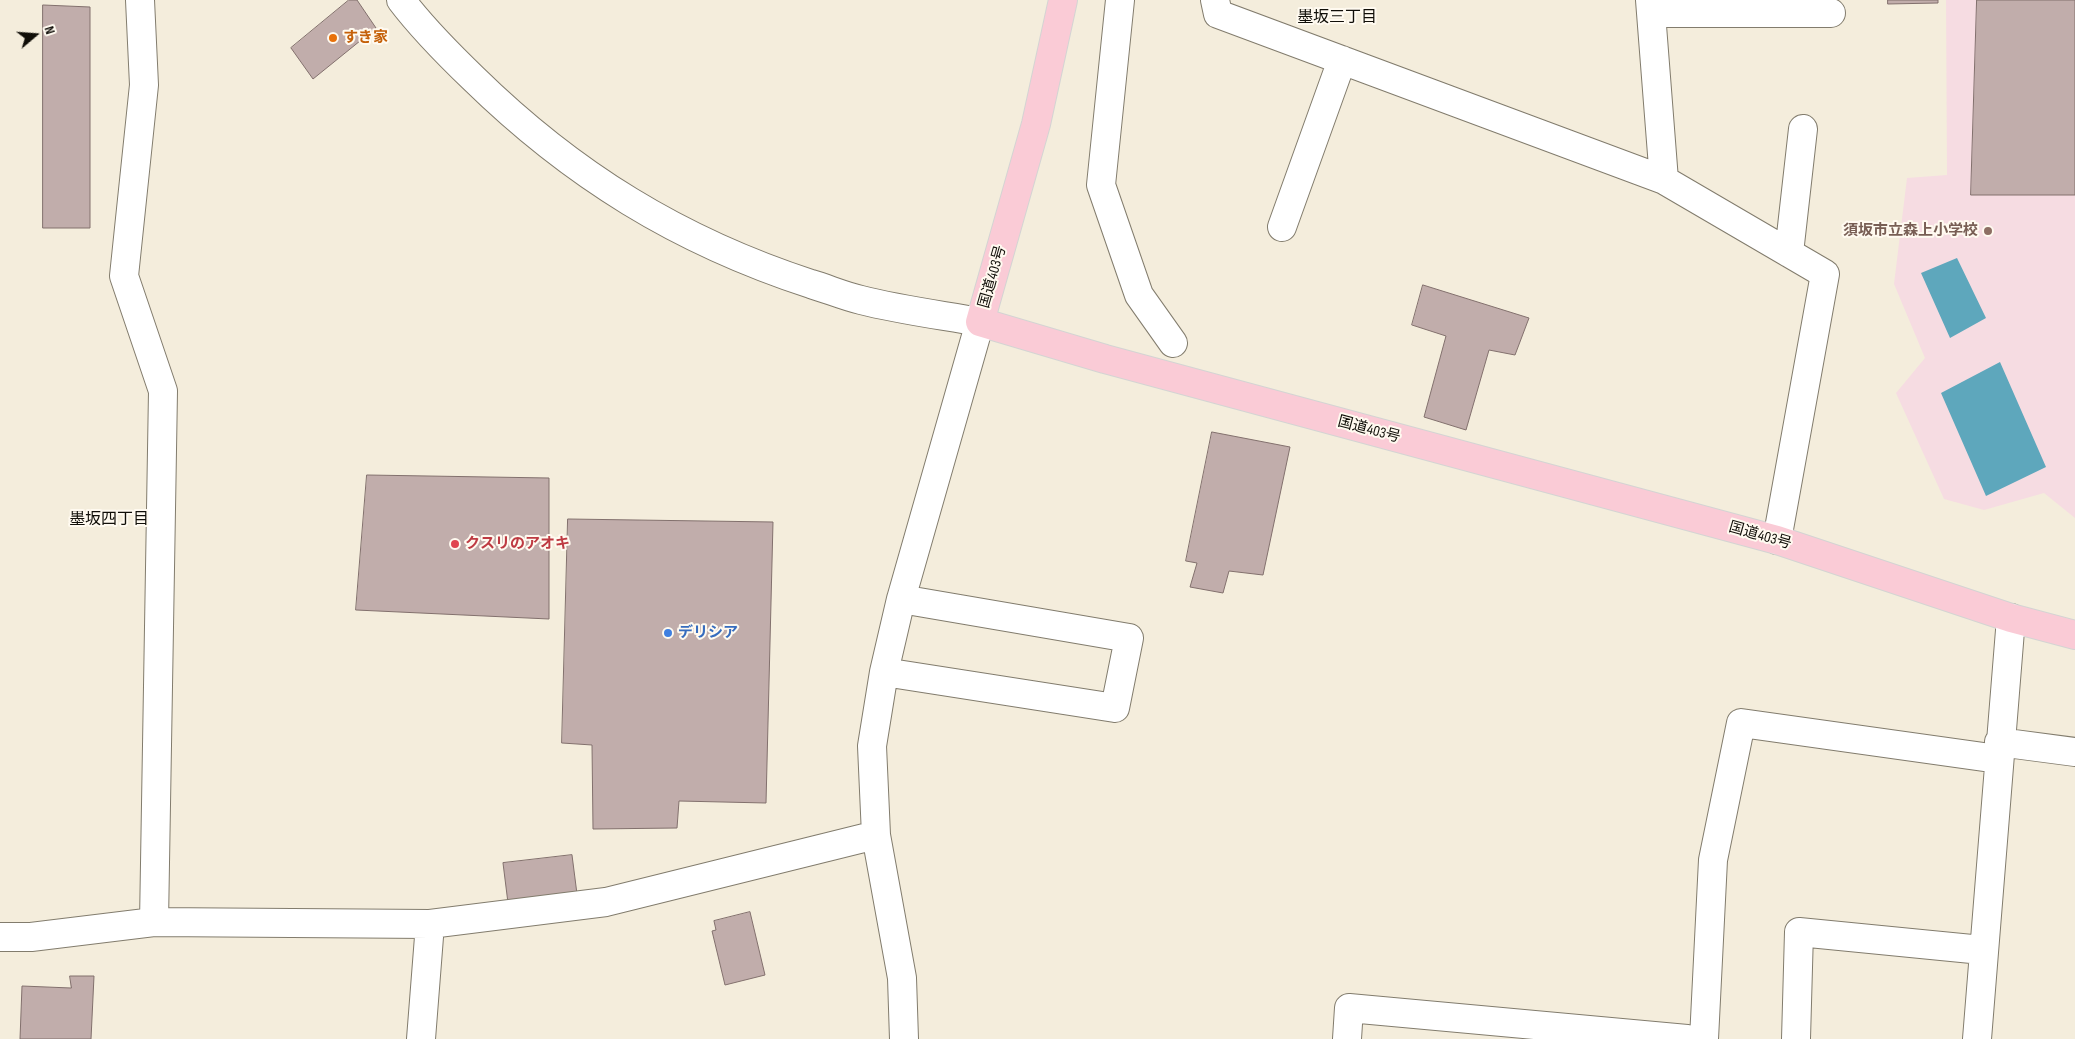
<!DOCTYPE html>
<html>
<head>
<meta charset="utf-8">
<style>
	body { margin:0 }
	#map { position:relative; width:2075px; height:1039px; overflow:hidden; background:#f4eddc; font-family:"Sofia Sans Condensed",sans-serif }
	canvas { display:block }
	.north { position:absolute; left:10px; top:10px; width:50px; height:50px; -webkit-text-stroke:4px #fffaf0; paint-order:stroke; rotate:72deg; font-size:14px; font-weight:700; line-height:20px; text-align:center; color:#100e08 }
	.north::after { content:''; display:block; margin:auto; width:18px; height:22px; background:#100e08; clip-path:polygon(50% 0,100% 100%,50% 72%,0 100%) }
</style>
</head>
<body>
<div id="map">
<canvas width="2075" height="1039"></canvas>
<div class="north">N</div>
</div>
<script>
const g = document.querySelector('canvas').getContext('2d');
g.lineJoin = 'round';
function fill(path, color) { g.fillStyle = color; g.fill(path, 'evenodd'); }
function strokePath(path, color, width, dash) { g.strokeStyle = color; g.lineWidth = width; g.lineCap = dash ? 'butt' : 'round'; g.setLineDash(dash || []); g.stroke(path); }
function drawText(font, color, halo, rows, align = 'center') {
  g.font = font + ' "Sofia Sans Condensed","Noto Sans JP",sans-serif'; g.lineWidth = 4; g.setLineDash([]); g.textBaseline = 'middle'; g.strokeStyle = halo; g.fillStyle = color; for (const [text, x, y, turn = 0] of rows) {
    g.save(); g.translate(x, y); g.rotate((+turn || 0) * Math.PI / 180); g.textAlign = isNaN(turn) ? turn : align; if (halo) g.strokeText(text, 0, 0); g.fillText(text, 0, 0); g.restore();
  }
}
const education = new Path2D(`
	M1946,0H2075V518L2044,493L1984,510L1944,499L1896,393L1925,358L1894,284L1907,178L1947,175Z`);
const water = new Path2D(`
	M1957,258L1986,318L1950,338L1921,273Z
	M2000,362L2046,467L1986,496L1941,393Z`);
const building = new Path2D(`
	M349,0H357L376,28L313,79L291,48Z
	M1888,0H1938V3L1888,4Z
	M1977,0H2075V195H1971Z
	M43,5L90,7V228H43Z
	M1423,285L1529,318L1515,355L1489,350L1466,430L1424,417L1446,336L1412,325Z
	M1212,432L1290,447L1263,575L1229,571L1223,593L1190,587L1197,563L1186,561Z
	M367,475L549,478V619L356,610Z
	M568,519L773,522L766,803L679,801L677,828L593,829L592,745L562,743Z
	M572,855L577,894L508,903L503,863Z
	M750,912L765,975L725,985L712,931L716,930L714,921Z
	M70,976H94L91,1039H20L22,986L71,988Z`);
const minor = new Path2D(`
	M140,0L144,85L124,276L163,391L154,922
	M1120,0L1101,185L1139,295L1173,343
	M1215,0L1218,14L1664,180
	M1650,0L1664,180L1825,274L1777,540
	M1651,13H1831
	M1282,227L1342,60
	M1789,253L1803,129
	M884,672L1115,708L1129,638L901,599
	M1999,742L2075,752
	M0,937H31L154,922L430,924L606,902L876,835
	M421,1039L430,924
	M904,1039L902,978L876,835L872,746L884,672L901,599L980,322
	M1347,1039L1349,1008L1687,1039
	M1704,1039L1713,860L1741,723L1998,759
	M1796,1039L1799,932L1982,950
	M1977,1039L2011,618`);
const tertiary = new Path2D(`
	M401,0C423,29 447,53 473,78C572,175 679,241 811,284C828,289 844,296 861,300C900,310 941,315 980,322`);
const trunk = new Path2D(`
	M1063,0L1036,124L980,322L1105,359L1777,540L2011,618L2075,635`);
const markers = [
	[333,38,5,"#e8710a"],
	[1988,231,5,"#8d6e63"],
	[455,544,5,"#e0444e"],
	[668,633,5,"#3f7fe0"]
];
const foodNames = [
	["すき家",343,38]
];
const educationNames = [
	["須坂市立森上小学校",1978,231]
];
const streetNames = [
	["国道403号",993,277,-74],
	["国道403号",1369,430,15],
	["国道403号",1760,536,16]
];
const healthNames = [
	["クスリのアオキ",465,544]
];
const shopNames = [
	["デリシア",678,633]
];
const neighbourhoodNames = [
	["墨坂三丁目",1337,18],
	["墨坂四丁目",109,520]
];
fill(education, '#f6dce2');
fill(water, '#5ea7bc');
fill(building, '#c1adab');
strokePath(building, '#82706d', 1);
strokePath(minor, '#827c6d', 30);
strokePath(tertiary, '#827c6d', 30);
strokePath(trunk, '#d4d4d3', 30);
strokePath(minor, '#fff', 28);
strokePath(tertiary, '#fff', 28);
strokePath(trunk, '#facbd6', 28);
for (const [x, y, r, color] of markers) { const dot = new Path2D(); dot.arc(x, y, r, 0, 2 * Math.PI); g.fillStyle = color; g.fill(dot); strokePath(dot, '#fffaf0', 2); }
drawText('bold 15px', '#c56008', '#fffaf0', foodNames, 'left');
drawText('bold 15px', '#785e54', '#fffaf0', educationNames, 'right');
drawText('15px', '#100e08', '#fffaf0', streetNames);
drawText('bold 15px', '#be3a42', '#fffaf0', healthNames, 'left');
drawText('bold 15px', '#366cbe', '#fffaf0', shopNames, 'left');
drawText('16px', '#100e08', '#fffaf0', neighbourhoodNames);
</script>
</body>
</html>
